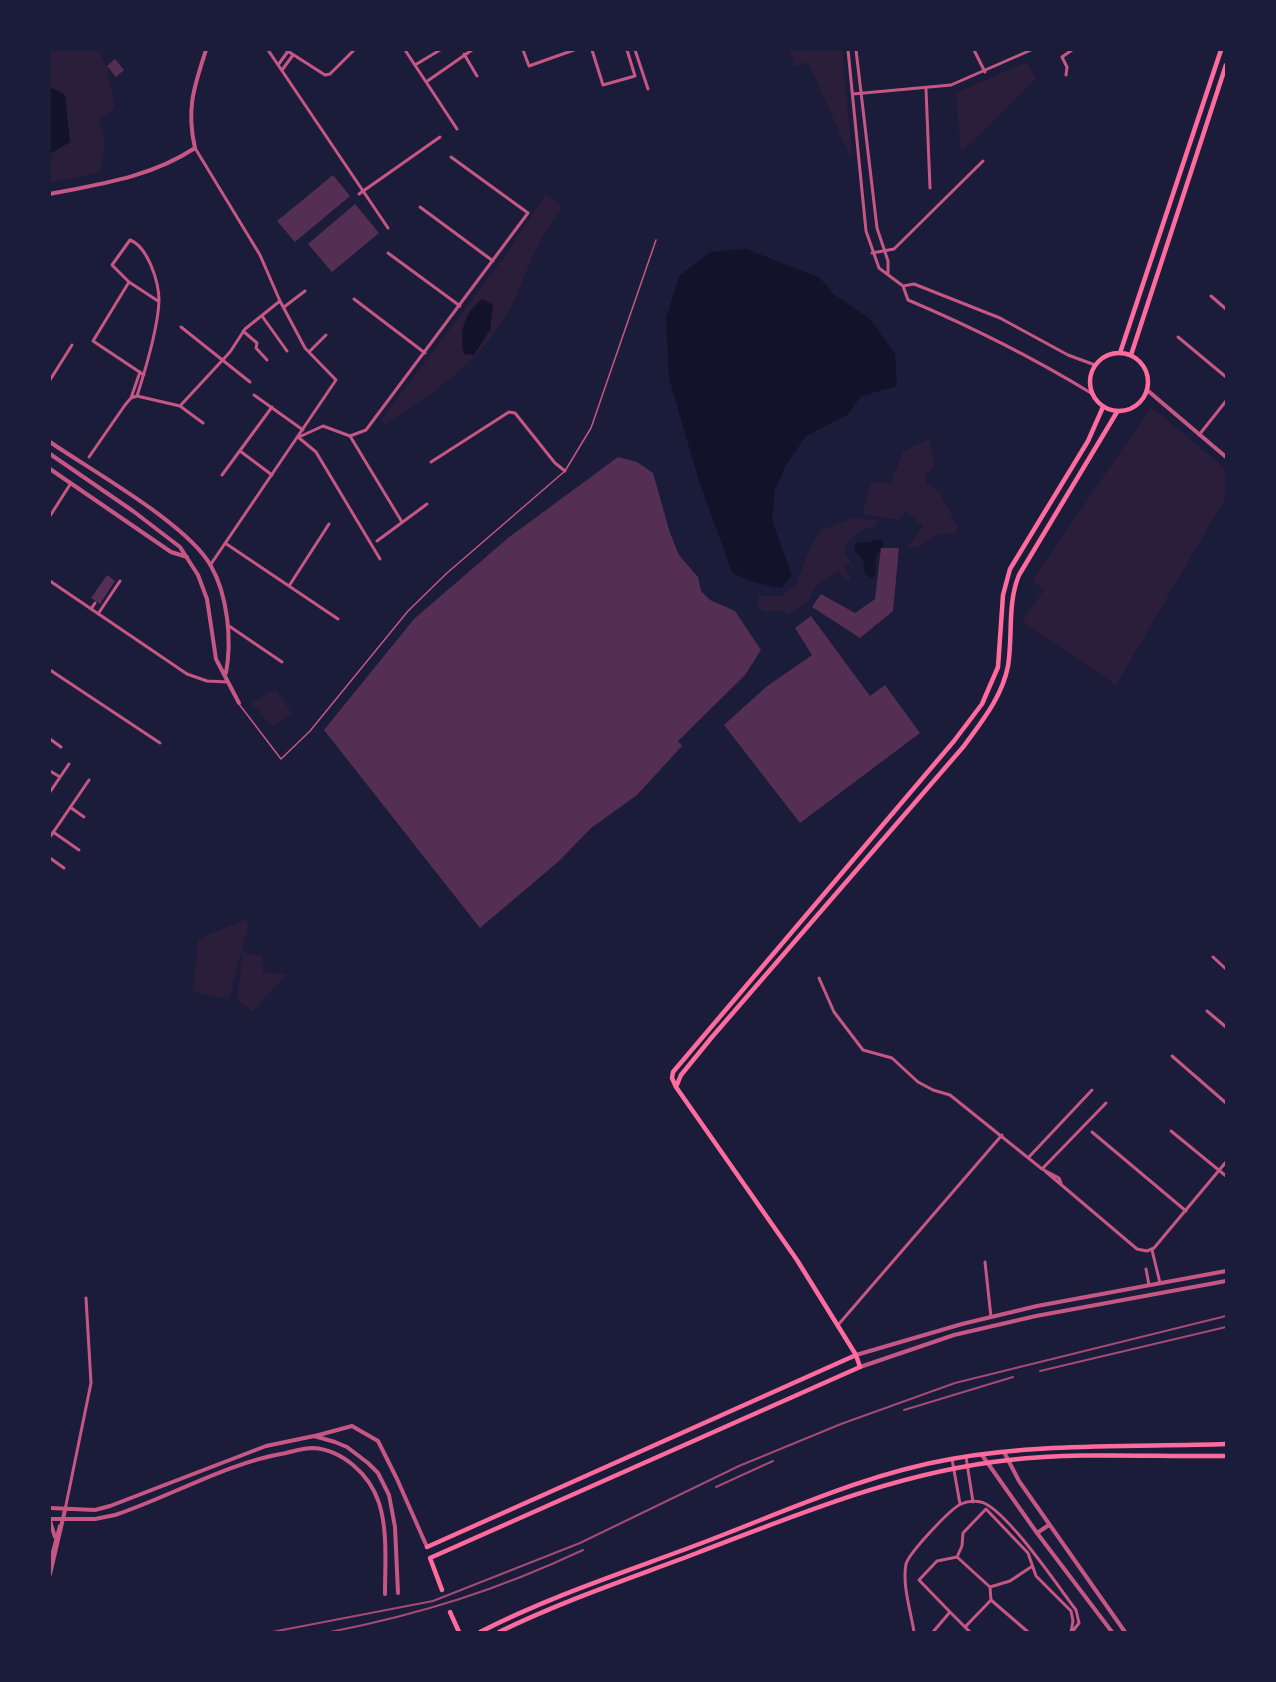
<!DOCTYPE html>
<html>
<head>
<meta charset="utf-8">
<style>
	body { margin:0 }
	#map { position:relative; width:1276px; height:1682px; overflow:hidden; background:#1b1b3a; font-family:"Asap Condensed",sans-serif }
	canvas { display:block }
	.frame { position:absolute; inset:0; border:51px solid #1b1b3a; pointer-events:none }
</style>
</head>
<body>
<div id="map">
<canvas width="1276" height="1682"></canvas>
<div class="frame"></div>
</div>
<script>
const g = document.querySelector('canvas').getContext('2d');
g.lineJoin = 'round';
function fill(path, color) { g.fillStyle = color; g.fill(path, 'evenodd'); }
function strokePath(path, color, width, dash) { g.strokeStyle = color; g.lineWidth = width; g.lineCap = dash ? 'butt' : 'round'; g.setLineDash(dash || []); g.stroke(path); }
const green = new Path2D(`
	M50,50H98L107,67L115,108L99,120L105,140L101,172L50,183Z
	M789,50H842L852,154L851,158L808,62L795,67Z
	M1027,62L1036,79L961,152L956,93Z
	M546,194L560,203L561,210C536,237 526,279 509,311C481,361 432,395 385,425L381,420L502,260Z
	M1151,407L1226,469V497L1116,685L1022,622L1044,590L1032,581Z
	M929,439L935,466L925,476L927,484L940,493L957,526V533L935,536L918,548L908,546L923,526L906,512L899,520L863,514L870,482H891L903,452Z
	M853,518L879,521L871,529L864,528L845,545V553L855,569L848,563L843,567L851,579L847,581L838,571L815,587L809,601L788,615L784,611H763L757,605L759,596H782L796,585L810,548L821,530Z
	M276,689L292,714L273,727L251,703Z
	M247,919L248,928L229,999L193,992L198,939Z
	M243,952L262,956L263,972L287,974L252,1012L237,999Z`);
const water = new Path2D(`
	M50,87L65,95L70,142L50,154Z
	M746,249L820,278L833,294L870,319L895,354L897,386L861,396L847,415L806,436L786,465L775,490L772,521L792,575L781,588L749,581L732,572L699,481L669,378L666,319L679,276L710,252Z
	M482,299L493,305L490,330L474,355L464,354C459,331 464,314 482,299Z
	M877,539L883,541V546L876,556L875,576L872,578L865,574L863,560L854,550L857,542H870Z`);
const building = new Path2D(`
	M115,59L124,70L116,77L107,66Z
	M333,175L350,196L295,242L277,221Z
	M355,204L379,233L332,272L308,244Z
	M618,457L637,462L653,473L670,533L679,555L698,577L701,591L710,600L735,611L761,650L745,675L678,741L682,746L637,795L591,828L559,861L480,928L324,730L414,619L508,538Z
	M881,548H899L893,611L860,638L812,607L821,594L855,613L875,599Z
	M107,575L115,581L100,604L91,598Z
	M811,616L870,696L885,685L920,733L800,823L724,725L766,687L812,655L795,628Z`);
const service = new Path2D(`
	M239,704L281,759L310,731L408,611L447,573L565,471L591,428L656,240`);
const minor = new Path2D(`
	M268,50L388,228
	M286,50L325,75L330,74L354,50
	M405,50L457,129
	M523,50L529,66L574,50
	M592,50L603,85L635,76L627,50
	M635,50L648,89
	M848,50L866,231L879,268L903,286L908,300C972,327 1032,357 1091,393
	M856,50L877,228L888,261V273
	M974,50L985,72
	M464,54L477,76
	M278,65L289,50
	M415,65L440,50
	M282,70L293,55
	M1066,75L1067,67L1062,57L1072,50
	M426,82L472,50
	M926,89L930,188
	M853,94L951,85L1031,50
	M195,148L260,255L280,301L305,348L336,380L211,564
	M359,194L440,137
	M420,207L493,261
	M388,253L460,306
	M872,253L894,249L983,161
	M129,282L158,301
	M903,286L914,284L1000,318L1068,355L1095,365
	M1211,296L1226,309
	M354,299L425,353
	M284,307L305,291
	M262,316L287,351
	M181,327L250,382
	M243,331L257,343L256,348L267,360
	M1178,337L1226,377
	M309,352L326,335
	M50,380L72,345
	M254,395L303,430
	M137,396C145,371 158,327 159,301C159,282 148,247 130,240L112,265L129,282L93,341L144,375
	M131,398L140,372
	M180,406L230,352L245,329L280,301
	M1199,435L1226,401
	M350,436L402,522
	M298,437L316,452L380,559
	M299,437L323,426L350,436L366,430L528,213L451,157
	M240,451L272,475
	M89,457L125,405L131,398L137,396L180,406L203,423
	M431,462L509,412L515,413L555,463L565,471
	M222,475L272,407
	M50,516L71,483
	M377,541L427,504
	M225,543L338,619
	M50,581L187,674L207,681L228,682
	M289,586L329,524
	M91,609L95,603
	M98,614L120,581
	M229,626L282,662
	M50,670L160,743
	M50,739L61,747
	M50,771L60,777
	M50,792L69,764
	M70,807L84,817
	M53,832L79,850
	M50,837L89,780
	M50,858L64,868
	M1213,957L1226,969
	M819,978L834,1012L863,1050L892,1058L918,1082L933,1090L950,1095L1042,1169L1059,1178L1061,1183
	M1207,1011L1226,1027
	M1172,1056L1226,1103
	M1171,1131L1226,1176
	M1092,1132L1186,1211
	M1028,1158L1092,1090
	M1042,1169L1106,1103
	M1045,1171L1137,1249L1147,1251L1154,1248L1226,1162
	M1152,1250L1160,1283
	M985,1262L991,1317
	M1146,1269L1149,1285
	M838,1325L1002,1135
	M966,1457L973,1502
	M952,1459L960,1504
	M65,1510L91,1383L86,1298
	M957,1557L990,1587L991,1600L1028,1632
	M990,1587L1010,1581L1031,1567
	M950,1612L919,1580L937,1561L957,1557L962,1546L963,1533L986,1509L1028,1553L1036,1576L1071,1611L1073,1621L1071,1632
	M965,1627L970,1632
	M914,1632C911,1612 902,1585 906,1564C909,1553 950,1509 961,1504C967,1501 978,1500 984,1503C1010,1515 1057,1585 1076,1610L1079,1623L1072,1632
	M933,1632L950,1612L965,1627L991,1600`);
const tertiary = new Path2D(`
	M50,194C101,184 151,177 195,148C186,109 194,87 206,50
	M1147,390L1226,457
	M50,442C92,471 188,524 211,566C228,596 232,641 226,673
	M50,454L133,511L180,547L198,575L207,599L216,659L239,703
	M50,469L171,552L187,557
	M856,1355L962,1324L1037,1306L1226,1271
	M860,1367L954,1335L1036,1316L1226,1281
	M315,1436L352,1426L378,1441L397,1479L427,1547
	M1004,1452L1019,1481L1125,1632
	M982,1455L1037,1533L1112,1632
	M50,1508L95,1510L110,1506L266,1446L314,1436L335,1442L347,1447L368,1463L378,1473L389,1495L395,1527L398,1593
	M50,1519H95L115,1515C172,1496 226,1463 286,1453C294,1451 304,1448 313,1448C343,1450 370,1475 379,1503C388,1531 385,1564 385,1594
	M50,1521L55,1537
	M1037,1533L1049,1525
	M50,1563L60,1526
	M50,1574L65,1510`);
const secondary = new Path2D(`
	M1090 382a29 29 0 1 1 58 0a29 29 0 1 1-58 0Z
	M1120,353L1221,50
	M1131,355L1226,65
	M676,1087L681,1075L712,1037L964,746C982,721 1002,697 1008,666C1013,636 1007,604 1019,575L1117,412
	M427,1547L856,1355
	M442,1590L430,1558L860,1367L856,1355L797,1260L676,1087L672,1078L673,1072L954,741L982,704L998,667L1003,595L1010,569L1088,441L1103,407
	M450,1612L459,1632
	M480,1632C550,1596 628,1571 702,1543C784,1512 865,1474 951,1459C1042,1443 1135,1447 1226,1444
	M499,1632C562,1601 631,1578 697,1553C799,1514 899,1472 1009,1460C1080,1452 1154,1457 1226,1456`);
const rail = new Path2D(`
	M1040,1371L1226,1327
	M904,1410L1013,1377
	M716,1487L773,1461
	M272,1632L433,1601L580,1543L739,1466L841,1424L955,1383L1226,1316
	M330,1632C421,1614 498,1590 583,1550`);
fill(green, '#2a1e3b');
fill(water, '#12122b');
fill(building, '#542f53');
strokePath(service, '#c65784', 1.5);
strokePath(minor, '#c65784', 3);
strokePath(tertiary, '#c65784', 4);
strokePath(secondary, '#ff6b9d', 4.5);
strokePath(rail, '#a44b75', 2);
</script>
</body>
</html>
